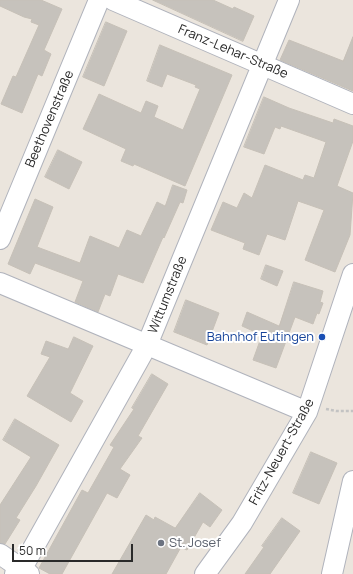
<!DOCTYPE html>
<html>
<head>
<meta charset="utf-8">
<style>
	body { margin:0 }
	#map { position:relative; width:353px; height:574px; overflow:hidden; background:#ebe5dd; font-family:Manrope,sans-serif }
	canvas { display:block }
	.scale { position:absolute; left:12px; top:544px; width:121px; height:18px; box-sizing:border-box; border:2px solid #2a2a2a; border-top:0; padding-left:5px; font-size:12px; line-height:14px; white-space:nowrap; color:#2a2a2a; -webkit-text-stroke:3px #fff; paint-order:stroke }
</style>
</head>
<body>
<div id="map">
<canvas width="353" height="574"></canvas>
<div class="scale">50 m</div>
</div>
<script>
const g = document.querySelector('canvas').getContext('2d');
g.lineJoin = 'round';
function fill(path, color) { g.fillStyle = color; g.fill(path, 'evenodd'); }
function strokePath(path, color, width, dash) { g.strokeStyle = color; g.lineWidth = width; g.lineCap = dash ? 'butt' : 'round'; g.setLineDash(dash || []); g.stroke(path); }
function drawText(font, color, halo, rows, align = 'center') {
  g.font = font + ' Manrope,sans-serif'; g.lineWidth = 4; g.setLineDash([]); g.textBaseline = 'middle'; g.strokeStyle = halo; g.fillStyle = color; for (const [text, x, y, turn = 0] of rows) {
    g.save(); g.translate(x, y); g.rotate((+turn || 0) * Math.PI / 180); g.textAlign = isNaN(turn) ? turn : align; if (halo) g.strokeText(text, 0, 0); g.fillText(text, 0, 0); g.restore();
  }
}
const building = new Path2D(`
	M0,0H41L62,9L44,50L51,54L42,76L38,74L22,113L1,104L13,76L16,77L39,25L31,22L32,19L24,17L0,6Z
	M153,0H213L233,9L234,7L254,16L243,41Z
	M106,22L127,31L104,86L83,77Z
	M353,37V91L280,60L289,40L343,61Z
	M160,45L232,75L185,186L134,164L133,166L121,161L126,149L83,129L99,94L141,113L146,101L158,106L154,117L183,130L200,89L195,87L196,85L167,74L162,87L147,81Z
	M264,97L289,108L333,123L334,119L353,126V141L337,186L353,193L350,235L335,272L305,260L324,210L298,201L285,240L267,234L259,255L243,249L245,243L211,230L223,202L237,208L244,193L252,198L265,165L303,180L305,175L314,178L326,142L281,126L280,129L275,127L264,154L244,147Z
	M58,150L82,162L69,189L45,177Z
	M173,185L187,190L183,203L180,202L164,238L163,237L143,283L118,274L110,296L105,294L98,312L75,302L83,281L35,263L30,274L8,264L35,199L53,207L37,247L80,263L90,236L119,248L127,230L141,236L157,202L165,206Z
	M266,265L283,271L277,286L261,279Z
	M294,282L323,291L320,302L323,303L319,314L317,313L313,324L295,317L276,368L253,360L262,335L242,326L247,312L279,326Z
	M186,300L219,313L207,345L174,332Z
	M74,337L93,346L70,393L83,401L71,422L27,396L50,357L41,354L46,341L68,349Z
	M152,374L168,384L138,436L142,438L120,469L130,475L117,498L107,493L62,574H50L39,568L82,490L88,493L114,447L110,445L134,409L132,408Z
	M15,419L59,445L36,486L16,518L20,520L5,544L0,543V505L31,457L3,440Z
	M311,452L337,463L319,504L293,493Z
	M200,493L222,510L210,527L203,522L187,550L181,547L166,574H112L146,515L154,520L155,517L175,528Z
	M282,518L300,531L270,574H245L264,547L262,546Z`);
const path = new Path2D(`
	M326,409L336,411H353`);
const minor = new Path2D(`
	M113,0L353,104
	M0,239L99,0
	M0,283L307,412
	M0,554L29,574
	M15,574L22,568L147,345L289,0
	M205,574L242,523L307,412L353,274
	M332,574L353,481`);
const markers = [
	[322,337,4,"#1a4fb4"],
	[161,543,4,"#6b7280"]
];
const streetNames = [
	["Franz-Lehar-Straße",233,52,23],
	["Beethovenstraße",50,119,-67],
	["Wittumstraße",168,295,-68],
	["Fritz-Neuert-Straße",282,452,-61]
];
const transitNames = [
	["Bahnhof Eutingen",314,337]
];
const worshipNames = [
	["St. Josef",169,543]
];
fill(building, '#c6c2bc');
strokePath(building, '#c6c0b7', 1);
strokePath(minor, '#b0b3bc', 22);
strokePath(path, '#c3c3c3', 2.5, [3, 2]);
strokePath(minor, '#fff', 20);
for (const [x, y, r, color] of markers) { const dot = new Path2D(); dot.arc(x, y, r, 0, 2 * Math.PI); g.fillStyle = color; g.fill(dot); strokePath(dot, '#fff', 1.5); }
drawText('13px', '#2a2a2a', '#fff', streetNames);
drawText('13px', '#164399', '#fff', transitNames, 'right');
drawText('13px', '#5b616d', '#fff', worshipNames, 'left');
</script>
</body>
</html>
